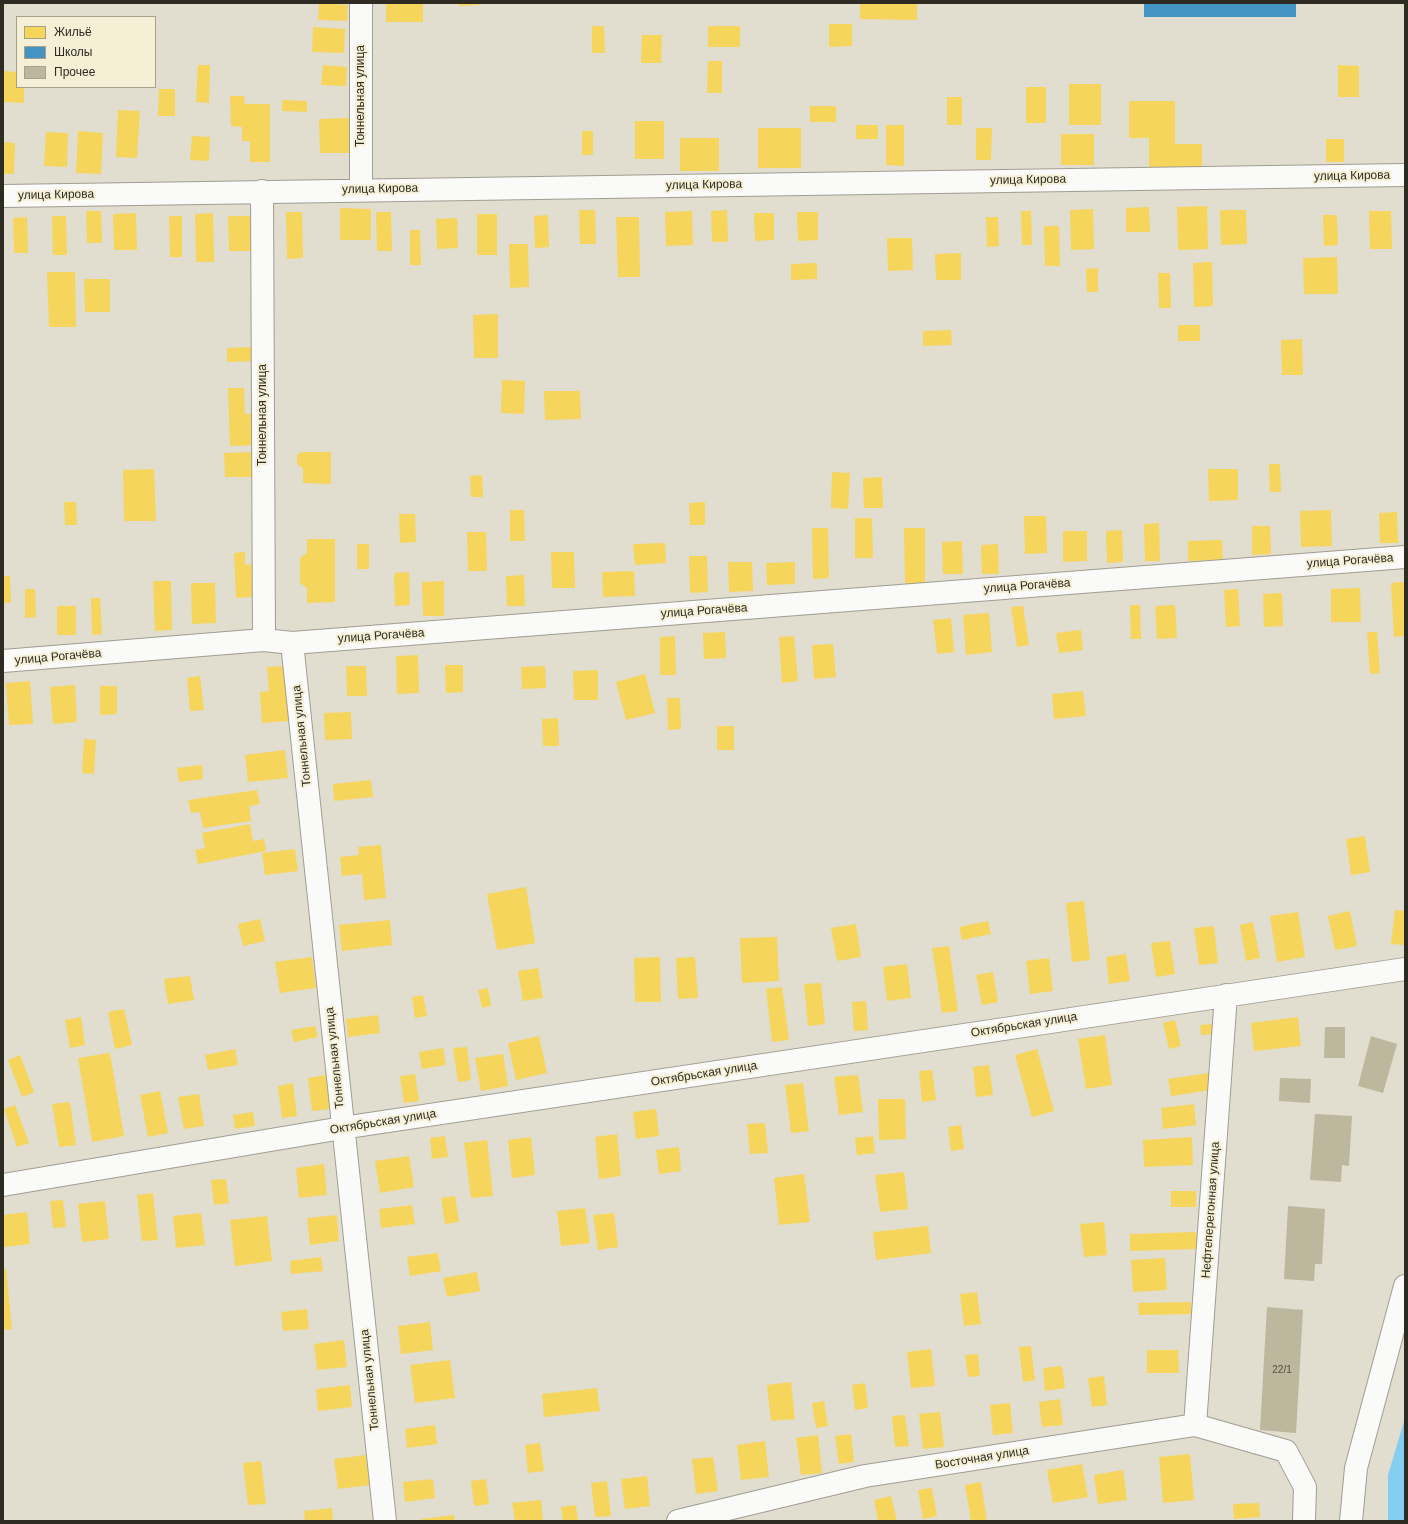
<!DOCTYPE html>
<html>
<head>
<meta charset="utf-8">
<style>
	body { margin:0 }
	#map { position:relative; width:1408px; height:1524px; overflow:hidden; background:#e1ddcf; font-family:Helvetica,sans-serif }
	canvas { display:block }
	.frame { position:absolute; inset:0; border:4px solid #2e2c22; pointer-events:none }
	.legend { position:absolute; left:16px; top:16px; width:140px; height:72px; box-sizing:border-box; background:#f5efd5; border:1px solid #a5a18d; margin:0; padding:5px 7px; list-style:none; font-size:12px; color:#2e2c22 }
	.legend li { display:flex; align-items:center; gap:8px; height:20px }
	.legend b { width:20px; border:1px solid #a5a18d }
</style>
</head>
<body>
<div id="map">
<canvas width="1408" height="1524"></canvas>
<div class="frame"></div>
<ul class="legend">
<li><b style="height:11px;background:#f6d55c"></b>Жильё</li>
<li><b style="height:11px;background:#4393c3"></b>Школы</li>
<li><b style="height:11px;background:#bdb79d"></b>Прочее</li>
</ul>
</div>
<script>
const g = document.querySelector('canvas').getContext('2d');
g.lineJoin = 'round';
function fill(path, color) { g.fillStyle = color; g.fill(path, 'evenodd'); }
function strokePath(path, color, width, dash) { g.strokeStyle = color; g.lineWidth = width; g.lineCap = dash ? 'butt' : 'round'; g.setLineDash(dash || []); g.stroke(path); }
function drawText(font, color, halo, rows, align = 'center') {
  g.font = font + ' Helvetica,sans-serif'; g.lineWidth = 4; g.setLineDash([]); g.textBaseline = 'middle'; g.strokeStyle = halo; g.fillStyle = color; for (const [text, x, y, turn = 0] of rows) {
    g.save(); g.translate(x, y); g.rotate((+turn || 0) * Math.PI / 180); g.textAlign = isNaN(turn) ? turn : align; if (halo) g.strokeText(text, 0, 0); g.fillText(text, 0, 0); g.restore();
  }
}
const water = new Path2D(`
	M1405,1418V1521H1388V1475Z`);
const homes = new Path2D(`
	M319,3L348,5L347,21L318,20Z
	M386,3H423V22H386Z
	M459,3H479V5L459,6Z
	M860,3H917V20L860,19Z
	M829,24H852V46L829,47Z
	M592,26H604L605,53H592Z
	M708,26H740V47H708Z
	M313,27L345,29L344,53L312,52Z
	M642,35H662L661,63H641Z
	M708,61H722V93H707Z
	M198,65H210L209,103L196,102Z
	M323,65L347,67L346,86L321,85Z
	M1338,65L1359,66V97H1338Z
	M3,71L17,72V87H24V103L3,102Z
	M1069,84H1101V125H1069Z
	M1026,87H1046V123H1026Z
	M159,89H175V116H158Z
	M230,96H244L245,104H270V162H250V141H242V127L231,126Z
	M947,97H962V125H947Z
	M282,100L307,101V112L282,111Z
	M1129,101H1175V144H1202V171L1149,170V138H1129Z
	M810,106H836V122H810Z
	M118,110L140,111L137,158L116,157Z
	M349,118L350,153H320L319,119Z
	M635,121H664V159H635Z
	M856,125H878V139H856Z
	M886,125H904V166L886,165Z
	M758,128H801V168H758Z
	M976,128H992L991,160H976Z
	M78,131L103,133L101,174L76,173Z
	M582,131H593V155H582Z
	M46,132L68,133L67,167L44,166Z
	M1061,134H1094V165H1061Z
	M192,136L210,137L209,161L190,160Z
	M680,138H719V171H680Z
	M1326,139H1344V162H1326Z
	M3,142L15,143L14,174H3Z
	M1207,206L1208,249L1178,250L1177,207Z
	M1149,207L1150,232H1126V208Z
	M340,208L371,209V240H340Z
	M1093,209L1094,249L1071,250L1070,210Z
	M579,210H595L596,244H580Z
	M727,210L728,242H712L711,211Z
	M1220,210H1246L1247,244L1221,245Z
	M86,211H101L102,243H87Z
	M692,211L693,245L666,246L665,212Z
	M1021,211H1031L1032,245H1022Z
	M1369,211H1391L1392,249H1370Z
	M286,212H302L303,258L287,259Z
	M376,212H391L392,251H377Z
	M797,212H818V240L798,241Z
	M136,213L137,250H114L113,214Z
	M213,213L214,262H196L195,214Z
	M754,213H774V240L755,241Z
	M477,214H497V255H477Z
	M548,215L549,247L535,248L534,216Z
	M1323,215H1337L1338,245L1324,246Z
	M52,216H66L67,255H53Z
	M169,216H182V257H170Z
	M228,216H252L254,251H229Z
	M27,217L28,253H14L13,218Z
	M616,217H639L640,277H618Z
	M986,217H998L999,246L987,247Z
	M457,218L458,248L437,249L436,219Z
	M1044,226H1059L1060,266H1045Z
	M410,230H420L421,265H410Z
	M887,238H912L913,270L888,271Z
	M509,244H528L529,287L510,288Z
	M961,253V280H936L935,254Z
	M1337,257L1338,294H1304L1303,258Z
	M1212,262L1213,306L1194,307L1193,263Z
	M817,263V279L791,280V264Z
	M1098,268V292H1087L1086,269Z
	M47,272H75L76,327H49Z
	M1158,273H1170L1171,308H1159Z
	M84,279H110V312H85Z
	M498,314V358H474L473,315Z
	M1178,325H1200V341H1178Z
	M951,330L952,345L923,346V331Z
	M1302,339L1303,375H1282L1281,340Z
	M255,347V361L227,362V348Z
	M502,380L525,381L524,414L501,413Z
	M228,388H244L245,414L260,413L261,445L230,446Z
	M544,391H580L581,419L545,420Z
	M253,452L254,477H225L224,453Z
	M303,452H331V484L303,483V469L297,464V454Z
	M1269,464H1280L1281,492H1270Z
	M154,469L156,521H124L123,470Z
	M1208,469H1238V500L1209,501Z
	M832,472L850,473L848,509L831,508Z
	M482,475L483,497H471L470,476Z
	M882,477L883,508H864L863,478Z
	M64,502H76L77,525H65Z
	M705,502V525H690L689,503Z
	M510,510H524L525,541H510Z
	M1331,510L1332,546L1301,547L1300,511Z
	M1397,512L1398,543H1380L1379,513Z
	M399,514H415L416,542L400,543Z
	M1024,516H1046L1047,553L1025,554Z
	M855,518H872L873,558H855Z
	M1159,523L1160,561H1145L1144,524Z
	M1252,526H1270L1271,554L1252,555Z
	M812,528H828L829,578L813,579Z
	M904,528H925V585H905Z
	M1122,530L1123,562L1107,563L1106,531Z
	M1063,531H1087V561L1063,562Z
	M467,532H486L487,571H468Z
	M307,539H335V602L307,603V588L300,583V558L307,553Z
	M1222,540L1223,560L1188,561V541Z
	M962,541L963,574H943L942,542Z
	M665,543L666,563L635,565L633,544Z
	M357,544H369V569H357Z
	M998,544L999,574H982L981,545Z
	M245,552V565L263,563L265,596L236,598L234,553Z
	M551,552H574L575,588H552Z
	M689,556H707L708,592L690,593Z
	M728,562H752L753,591L729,592Z
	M795,562V584L767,585L766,563Z
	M634,571L635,596L603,597L602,572Z
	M409,572L410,605L395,606L394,573Z
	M524,575L525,606H507L506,576Z
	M3,576H10L11,603H3Z
	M153,581H171L172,630L155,631Z
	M444,581V616H423L422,582Z
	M1404,582L1405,636L1394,637L1391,583Z
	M191,583H215L216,623L192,624Z
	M1360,588L1361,622H1331V589Z
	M25,589H35L36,617L25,618Z
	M1238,589L1240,626L1226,627L1224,590Z
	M1282,593L1283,626L1264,627L1263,594Z
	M91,598H100L102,634L92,635Z
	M1130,605H1140L1141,639H1131Z
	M1175,605L1177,638L1157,639L1155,606Z
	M57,606H76V635H57Z
	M1023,606L1029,645L1017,647L1011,607Z
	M989,613L992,652L966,655L963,615Z
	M951,618L954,652L937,654L933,620Z
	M1081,630L1083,650L1059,653L1056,633Z
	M725,632L726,658L704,659L703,633Z
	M1367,632H1377L1380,673L1370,674Z
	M675,636L676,675H660V637Z
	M794,636L798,681L782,683L779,637Z
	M833,644L836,677L814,679L812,645Z
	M418,655L419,693L397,694L396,656Z
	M445,665H463V692L446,693Z
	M285,666L289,721L262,723L260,692L269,691L267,667Z
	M346,666H366L367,696H347Z
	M545,666L546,688L522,689L521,667Z
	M598,670V700H574L573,671Z
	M645,674L655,713L626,720L616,682Z
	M200,676L204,710L190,711L187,678Z
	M30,681L33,724L9,725L6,683Z
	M75,685L77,722L53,724L50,687Z
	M100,686H117V714L100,715Z
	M1083,691L1086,716L1054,719L1052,694Z
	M667,698H680L681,729L668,730Z
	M351,712L352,739L325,740L324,713Z
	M558,718L559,746H543L542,719Z
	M717,726H734V750H717Z
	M84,739L96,740L94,774L82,773Z
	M285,750L288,778L248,782L245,755Z
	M202,765L203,779L179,782L177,768Z
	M371,780L373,797L334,801L333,784Z
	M257,790L260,804L249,806L251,821L203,828L200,812L191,813L188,800Z
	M250,824L253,841L264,839L266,851L198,864L195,850L205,848L202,833Z
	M1365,836L1370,872L1351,875L1346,839Z
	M381,845L386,898L364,900L362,874L342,876L340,857L359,855L358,847Z
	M295,849L298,871L265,875L262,853Z
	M526,887L535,943L497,950L487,894Z
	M1084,901L1090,960L1072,962L1066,903Z
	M1395,910L1405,911V945L1391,944Z
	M1350,911L1357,946L1335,950L1328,916Z
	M1298,912L1305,957L1277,962L1270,916Z
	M260,919L265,941L243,946L238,924Z
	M390,920L392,945L342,951L339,925Z
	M988,921L991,934L962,940L959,927Z
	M1253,922L1260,958L1246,961L1240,925Z
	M856,924L861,957L837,961L831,928Z
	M1214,926L1218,963L1199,965L1194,928Z
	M777,937L779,981L742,983L740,938Z
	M1170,941L1175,974L1156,977L1151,943Z
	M949,946L958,1011L942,1013L932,948Z
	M1126,954L1130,981L1109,984L1106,957Z
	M312,957L316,988L280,993L275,962Z
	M660,957L661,1002H635L634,958Z
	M695,957L698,998L678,999L676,958Z
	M1049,958L1053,991L1030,994L1026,961Z
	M907,964L911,998L887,1001L883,967Z
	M538,968L543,998L523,1001L518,971Z
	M993,972L998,1002L982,1005L976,975Z
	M190,976L194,1000L168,1004L164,979Z
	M821,983L825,1024L808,1026L804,984Z
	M782,987L789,1040L772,1042L766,989Z
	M488,988L491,1006L482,1008L478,990Z
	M423,995L427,1016L415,1018L412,997Z
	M866,1001L868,1030L854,1031L852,1002Z
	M124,1009L132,1045L115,1049L108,1012Z
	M378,1015L380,1033L348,1037L346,1019Z
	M81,1017L85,1045L70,1048L65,1020Z
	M1298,1017L1301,1046L1254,1051L1251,1023Z
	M1175,1020L1181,1046L1169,1049L1163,1023Z
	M1213,1024V1034L1201,1035L1200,1025Z
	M315,1026L318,1037L294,1042L291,1030Z
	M1105,1035L1112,1085L1086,1089L1078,1039Z
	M539,1036L547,1073L516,1080L508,1043Z
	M467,1047L471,1080L458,1082L453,1048Z
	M443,1048L446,1065L422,1069L419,1052Z
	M235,1049L238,1065L208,1070L205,1055Z
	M1037,1049L1054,1111L1032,1117L1015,1055Z
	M110,1053L124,1136L92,1142L78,1058Z
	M503,1054L508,1086L481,1091L475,1058Z
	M20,1055L34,1092L22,1097L8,1060Z
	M989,1065L993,1095L976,1097L973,1067Z
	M932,1070L936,1100L922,1102L919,1071Z
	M1215,1072L1218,1089L1171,1096L1168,1079Z
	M415,1074L419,1101L404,1103L400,1076Z
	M326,1075L330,1109L312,1111L308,1078Z
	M858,1075L863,1112L839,1115L834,1077Z
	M293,1083L297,1116L282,1118L278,1086Z
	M803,1083L809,1131L791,1133L785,1085Z
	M160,1091L168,1133L148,1137L140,1095Z
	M199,1094L204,1126L184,1129L178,1097Z
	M878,1099H905L906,1139L879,1140Z
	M70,1102L76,1145L59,1147L52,1104Z
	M1194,1104L1196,1125L1163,1129L1161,1108Z
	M15,1105L29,1143L17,1147L4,1109Z
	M656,1109L659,1136L636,1139L633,1112Z
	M253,1112L255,1126L235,1129L233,1115Z
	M765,1123L768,1153L750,1154L747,1124Z
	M961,1125L964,1149L951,1151L948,1127Z
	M617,1134L621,1176L599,1179L595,1137Z
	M445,1136L448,1157L432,1159L430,1138Z
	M873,1136L875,1153L857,1155L855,1138Z
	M531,1137L535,1175L512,1178L508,1140Z
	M1192,1137L1193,1165L1144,1167L1143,1140Z
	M487,1140L493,1196L471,1198L464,1143Z
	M679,1147L681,1171L659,1174L656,1150Z
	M409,1156L414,1187L380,1193L375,1161Z
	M324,1164L327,1195L299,1198L296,1168Z
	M904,1172L908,1209L880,1212L875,1175Z
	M804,1174L810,1222L779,1225L774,1178Z
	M226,1179L229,1203L214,1205L211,1180Z
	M1171,1191H1196V1207H1171Z
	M153,1193L158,1240L142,1241L137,1195Z
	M455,1196L459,1222L445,1224L441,1198Z
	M63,1200L66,1227L53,1228L50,1201Z
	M105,1201L109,1239L82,1242L78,1204Z
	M412,1205L415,1224L381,1228L379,1209Z
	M585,1208L590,1243L561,1246L557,1211Z
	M27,1212L30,1244L4,1247L3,1215Z
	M201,1213L205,1245L176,1248L173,1216Z
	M614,1213L618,1247L598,1250L593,1215Z
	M337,1215L339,1241L310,1245L307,1218Z
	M267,1216L272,1261L235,1266L230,1220Z
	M1104,1222L1107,1255L1084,1257L1080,1224Z
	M928,1226L931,1253L876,1260L873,1232Z
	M1196,1232L1197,1249L1130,1251V1234Z
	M438,1253L441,1271L410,1276L407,1257Z
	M321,1257L323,1271L291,1274L290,1261Z
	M1165,1258L1167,1290L1133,1292L1131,1260Z
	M3,1269H6L12,1329L3,1330Z
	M477,1272L480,1291L447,1297L443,1278Z
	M977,1292L981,1324L964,1326L960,1294Z
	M1191,1302V1314L1139,1315L1138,1303Z
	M307,1309L309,1329L283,1331L281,1312Z
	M430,1322L433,1350L401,1354L398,1326Z
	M344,1340L347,1367L317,1370L314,1344Z
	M1031,1346L1035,1380L1023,1382L1019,1347Z
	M931,1349L935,1386L911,1388L907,1352Z
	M1147,1350H1178L1179,1373H1147Z
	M978,1354L980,1376L968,1377L965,1355Z
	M450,1360L455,1398L415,1403L410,1365Z
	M1062,1366L1065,1388L1045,1391L1043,1368Z
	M1104,1376L1107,1405L1092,1407L1088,1378Z
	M791,1382L795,1419L771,1421L767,1385Z
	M865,1383L868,1408L855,1410L852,1385Z
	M350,1385L352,1407L318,1411L316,1389Z
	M597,1388L600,1411L544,1417L542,1394Z
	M1060,1399L1063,1425L1042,1427L1039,1402Z
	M824,1401L828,1426L816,1428L812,1403Z
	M1010,1403L1013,1433L993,1435L990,1405Z
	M940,1412L944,1447L923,1449L919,1414Z
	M905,1415L909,1446L895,1447L892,1416Z
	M435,1425L437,1444L407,1448L405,1429Z
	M851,1434L854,1462L839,1464L835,1436Z
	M818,1435L822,1473L801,1475L796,1438Z
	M765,1441L769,1477L741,1480L737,1445Z
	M540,1443L544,1471L528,1473L525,1445Z
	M1190,1454L1194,1500L1163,1503L1159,1457Z
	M366,1455L370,1485L338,1489L334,1459Z
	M713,1457L718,1491L696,1494L692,1459Z
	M261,1461L266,1504L248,1505L243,1463Z
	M1082,1464L1088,1497L1053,1503L1047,1470Z
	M1123,1470L1127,1500L1098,1504L1094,1475Z
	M647,1476L650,1506L625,1509L621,1479Z
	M433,1479L435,1498L405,1502L403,1482Z
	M486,1479L489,1504L474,1506L471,1481Z
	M607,1481L611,1516L595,1517L591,1483Z
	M981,1482L987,1521H971L965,1485Z
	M932,1488L937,1516L923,1519L918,1490Z
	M891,1496L897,1521H878L874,1500Z
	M541,1500L543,1521H515L512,1503Z
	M1259,1503L1260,1517L1234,1519L1233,1504Z
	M576,1505L578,1521H563L561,1507Z
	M332,1508L333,1521H305L304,1511Z
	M454,1515L455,1521H421V1519Z`);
const schools = new Path2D(`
	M1144,3H1296V17H1144Z`);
const building = new Path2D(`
	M1325,1027H1345V1058H1324Z
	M1371,1036L1397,1044L1383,1093L1358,1086Z
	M1280,1078L1311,1079L1310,1103L1279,1101Z
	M1315,1114L1352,1116L1349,1166L1342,1165L1341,1182L1310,1180Z
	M1288,1206L1325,1209L1322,1264H1315L1314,1281L1284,1279Z
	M1267,1307L1303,1310L1296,1433L1260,1430Z`);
const minor = new Path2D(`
	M361,3V190
	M262,191L264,640
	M3,196L1405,175
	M292,643L385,1521
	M3,661L264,640L292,643L1405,557
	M3,1185L342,1128L1405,969
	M1195,1425L1226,995
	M678,1521L865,1476L1195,1425L1286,1451L1305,1487L1304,1521
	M1351,1521L1356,1468L1405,1286`);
const numberNames = [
	["22/1",1282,1370]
];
const streetNames = [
	["Тоннельная улица",361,96,-90],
	["улица Кирова",1352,176,-1],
	["улица Кирова",1028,180,-1],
	["улица Кирова",704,185,-1],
	["улица Кирова",380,189,-1],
	["улица Кирова",56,195,-1],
	["Тоннельная улица",263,415,-90],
	["улица Рогачёва",1350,561,-4],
	["улица Рогачёва",1027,586,-4],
	["улица Рогачёва",704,611,-4],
	["улица Рогачёва",381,636,-4],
	["улица Рогачёва",58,657,-5],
	["Тоннельная улица",302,736,-96],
	["Октябрьская улица",1024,1025,-9],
	["Тоннельная улица",335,1058,-96],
	["Октябрьская улица",704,1074,-9],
	["Октябрьская улица",383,1122,-9],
	["Нефтеперегонная улица",1211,1210,-86],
	["Тоннельная улица",370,1380,-96],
	["Восточная улица",982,1458,-9]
];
fill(water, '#85cdf1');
fill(homes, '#f6d55c');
fill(schools, '#4393c3');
fill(building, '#bdb79d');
strokePath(minor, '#a09d92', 24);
strokePath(minor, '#fafaf8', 22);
drawText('10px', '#524f41', null, numberNames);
drawText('12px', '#2e2c22', '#f5efd5', streetNames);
</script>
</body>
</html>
